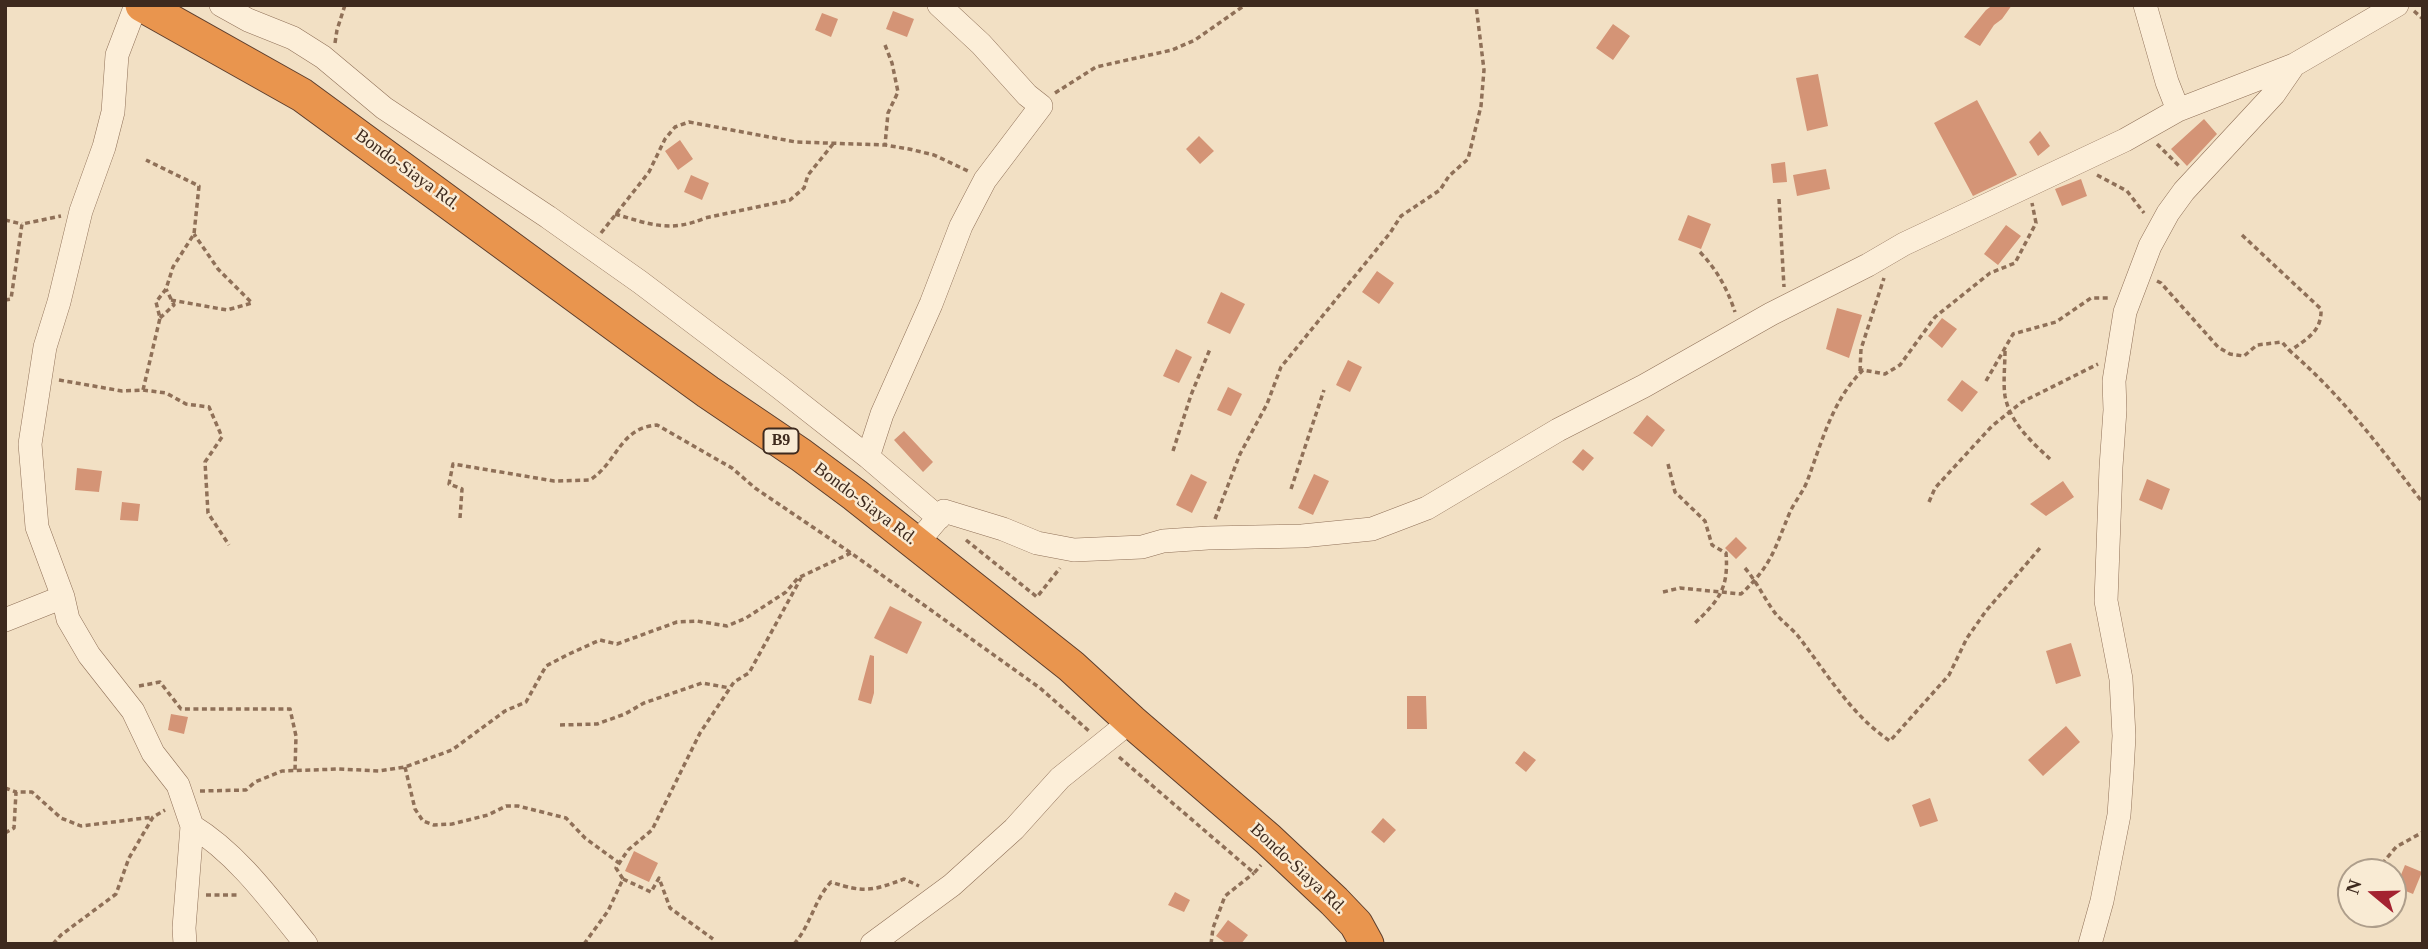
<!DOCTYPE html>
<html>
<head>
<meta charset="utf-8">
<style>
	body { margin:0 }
	#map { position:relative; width:2428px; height:949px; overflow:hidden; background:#f2e0c4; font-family:"Times New Roman",serif }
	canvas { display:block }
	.frame { position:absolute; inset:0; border:7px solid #3e2a1e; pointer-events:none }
	.north { position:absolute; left:2337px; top:858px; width:70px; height:70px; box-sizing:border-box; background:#f9ebd4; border:2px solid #ae9e8b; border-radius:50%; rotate:289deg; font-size:19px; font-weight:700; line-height:28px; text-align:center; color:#3e2a1e }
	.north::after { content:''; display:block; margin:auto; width:24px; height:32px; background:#a42230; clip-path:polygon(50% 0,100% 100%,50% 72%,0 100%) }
</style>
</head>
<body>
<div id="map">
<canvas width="2428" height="949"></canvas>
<div class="frame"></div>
<div class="north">N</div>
</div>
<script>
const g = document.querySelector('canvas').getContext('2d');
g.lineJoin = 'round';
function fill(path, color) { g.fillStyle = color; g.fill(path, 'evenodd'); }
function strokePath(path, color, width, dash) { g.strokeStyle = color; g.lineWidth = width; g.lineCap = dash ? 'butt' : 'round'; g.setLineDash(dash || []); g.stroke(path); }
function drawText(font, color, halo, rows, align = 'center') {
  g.font = font + ' "Times New Roman",serif'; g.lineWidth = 5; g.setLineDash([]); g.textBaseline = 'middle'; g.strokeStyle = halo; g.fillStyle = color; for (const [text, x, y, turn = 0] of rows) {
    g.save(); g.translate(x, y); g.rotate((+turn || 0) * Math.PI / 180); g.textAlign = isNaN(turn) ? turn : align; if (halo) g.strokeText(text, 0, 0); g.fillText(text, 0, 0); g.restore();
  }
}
const building = new Path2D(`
	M1993,5H2012L2002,19L1994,25L1980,46L1964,37L1986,10Z
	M893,11L914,19L907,37L886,29Z
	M822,13L838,19L831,37L815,30Z
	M1613,24L1630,36L1613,60L1596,48Z
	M1818,74L1828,126L1807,131L1796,78Z
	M1977,100L2017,175L1973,196L1934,123Z
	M2204,119L2217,134L2187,166L2171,149Z
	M2040,131L2050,146L2038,156L2029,142Z
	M1199,136L1214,151L1200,164L1186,149Z
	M680,140L693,159L678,170L665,151Z
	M1785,162L1787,182L1773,183L1771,164Z
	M1826,169L1830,189L1797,196L1793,175Z
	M691,175L709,183L702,200L684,192Z
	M2081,179L2087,196L2062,206L2055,189Z
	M1688,215L1711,224L1701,249L1678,240Z
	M2006,225L2021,236L1998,265L1984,254Z
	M1377,271L1394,283L1379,304L1362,292Z
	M1221,292L1245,304L1230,334L1207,323Z
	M1837,308L1862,315L1849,358L1826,349Z
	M1942,318L1957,329L1942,348L1928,336Z
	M1176,349L1192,357L1179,383L1163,376Z
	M1348,360L1362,367L1350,392L1336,385Z
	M1962,380L1978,392L1962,412L1947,400Z
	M1228,387L1242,394L1231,416L1217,410Z
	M1647,415L1665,430L1652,447L1633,433Z
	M904,431L933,462L923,472L894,440Z
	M1583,449L1594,458L1583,471L1572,462Z
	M77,468L102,471L99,492L75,490Z
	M1191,474L1207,482L1192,513L1176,505Z
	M1314,474L1329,481L1313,515L1298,508Z
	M2147,479L2170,489L2162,510L2139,500Z
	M2063,481L2074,497L2046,516L2030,504Z
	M122,502L140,504L138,521L120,520Z
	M1736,537L1747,548L1736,559L1725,548Z
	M890,606L922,622L907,654L874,638Z
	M2071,643L2081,676L2056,684L2046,651Z
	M870,655L874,656V693L871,704L858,700Z
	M1407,696H1426L1427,729H1407Z
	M171,714L188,717L184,734L168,730Z
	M2066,726L2080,742L2043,776L2028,760Z
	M1524,751L1536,760L1526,772L1515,763Z
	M1930,798L1938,821L1920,827L1912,805Z
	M1383,818L1396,830L1384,843L1371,832Z
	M634,851L658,863L649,882L625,871Z
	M2405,865L2422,872L2413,894L2396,887Z
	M1175,892L1190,900L1184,912L1168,905Z
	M1228,920L1248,935L1241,944H1227L1216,936Z`);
const path = new Path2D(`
	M2414,11L2423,19
	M335,43L337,30L345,5
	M885,45L892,63L898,92L888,113L885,145
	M1055,93L1096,67L1172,50L1195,40L1245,5
	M2157,144L2179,166
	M2097,175L2127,191L2144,213
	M1779,199L1784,287
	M615,214C649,224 670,233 705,218L790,200L804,188L808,175L833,144
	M5,220L22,224
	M601,233L649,172L665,139L675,127L689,122L796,142L885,145L909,149L934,155L968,171
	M2242,235L2321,309C2322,332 2306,339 2290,351C2343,397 2380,447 2423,503
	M1700,252C1717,270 1727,288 1735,312
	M2157,281L2161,283L2218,347L2230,354L2244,356L2257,345L2282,342L2290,351
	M5,300L11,299L22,224L61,216
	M171,300L227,310L252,303L218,269L194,234
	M160,318L174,305L166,289
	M2005,351C2005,366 2003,382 2005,396C2010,423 2032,442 2050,459
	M1860,371L1861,349L1884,278
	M59,380L122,391L143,390L166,393L186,404L209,407L222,437L205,462L208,513L229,545
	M1986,381L2013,334L2056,322L2091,298H2110
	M143,390L160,318L156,302L166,289L173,267L194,234L199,186L146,160
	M1173,451L1191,395L1210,349
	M1668,464L1675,492L1705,521L1712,545L1726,553C1729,590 1718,601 1693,625
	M1291,489L1324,390
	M1929,502L1935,488L1992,426L2022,402L2098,364
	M460,518L462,489L449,484L453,464L554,481L590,480C618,462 619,428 657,425L732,468L755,488L851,553L1040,688L1089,731
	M1215,519L1240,454L1267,404L1281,367L1390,233L1401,216L1440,190L1449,176L1468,159L1481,106L1484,70L1476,5
	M966,540L1037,597L1060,568
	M1745,568C1757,582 1764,598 1775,613C1782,621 1791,628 1798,636C1826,672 1851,715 1890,741L1949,675L1967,638L1986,611L2040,548
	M1663,592L1680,588L1741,594C1772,565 1774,550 1790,512C1795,501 1804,491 1808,479C1822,441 1833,399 1863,370L1885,374L1900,365L1935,317L1990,273L2015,263L2036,223L2032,203
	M139,686L160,682L181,709H290L296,736L295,770
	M560,725L597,724L625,714L644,703L702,683L730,688
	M1119,757L1254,873L1261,865
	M405,767L415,809L423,821L434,825L452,824L488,815L506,806H518L566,818L585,838L619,863
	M5,788L16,792
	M200,791L246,790L255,782L282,771L339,769L379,771L405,767L452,750L505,711L526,702L546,666L567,655L600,640L617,644L677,622L697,621L727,626L746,618L786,592L798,578L851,553
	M5,833L14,828L16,792H32L61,818L81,826L153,817
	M2382,864L2396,847L2423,832
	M623,879L651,892L659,878L670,908L713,939
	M206,895H240
	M53,944L61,935L116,894L129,858L153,817L165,810
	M584,944L608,911L623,879L616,868L628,850L652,830L700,733L734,682L749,673L801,578
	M794,944C811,925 814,900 831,882C864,893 872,891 904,879L919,886
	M1211,944L1213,928L1225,896L1254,873`);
const minor = new Path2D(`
	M136,5L117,55L113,112L104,147L81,211L59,302L45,347L30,444L37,527L63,597L68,619L89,655L133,711L153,753L178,785L192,826L184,928L185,944
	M221,5L248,20L293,38L323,57L384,108L548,217L640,282L779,387L868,457
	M2145,5L2167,82L2178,110
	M939,518L868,457L882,414L931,304L961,226L985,180L1041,106L1027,95L981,44L939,5
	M917,543L944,511L1003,529L1037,543L1074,550L1142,547L1163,541L1208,538L1302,536L1372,529L1427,508L1558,430L1644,386L1771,314L1868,265L1904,244L2125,140L2178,110L2294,65L2397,5
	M5,620L63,597
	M192,826C238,854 272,902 306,944
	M872,944L952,885L1014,829L1060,778L1131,721
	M2090,944L2102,901L2119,815L2122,772L2124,736L2121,679L2106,601L2111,467L2115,410L2114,381L2125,312L2150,246L2168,213L2184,191L2274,94L2294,65`);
const highway = new Path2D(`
	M142,5L302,95L636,340L708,392L801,455L855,495L1071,666L1131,721L1268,839L1334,901L1356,924L1367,944`);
const shields = [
	[781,441,35]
];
const shieldNames = [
	["B9",781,441]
];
const streetNames = [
	["Bondo-Siaya Rd.",407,170,36],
	["Bondo-Siaya Rd.",865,504,37],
	["Bondo-Siaya Rd.",1298,869,43]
];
fill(building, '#d49476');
strokePath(minor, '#8f7058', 24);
strokePath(highway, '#5d3e2d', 35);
strokePath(path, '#8f7058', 3.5, [5, 3.5]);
strokePath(minor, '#fceed8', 23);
strokePath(highway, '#e9954e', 33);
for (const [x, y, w] of shields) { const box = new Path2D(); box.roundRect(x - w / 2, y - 12.5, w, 25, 5); g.fillStyle = '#f9ebd4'; g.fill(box); strokePath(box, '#3e2a1e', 2); }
drawText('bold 16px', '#3e2a1e', null, shieldNames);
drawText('18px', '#3e2a1e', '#f9ebd4', streetNames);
</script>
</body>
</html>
